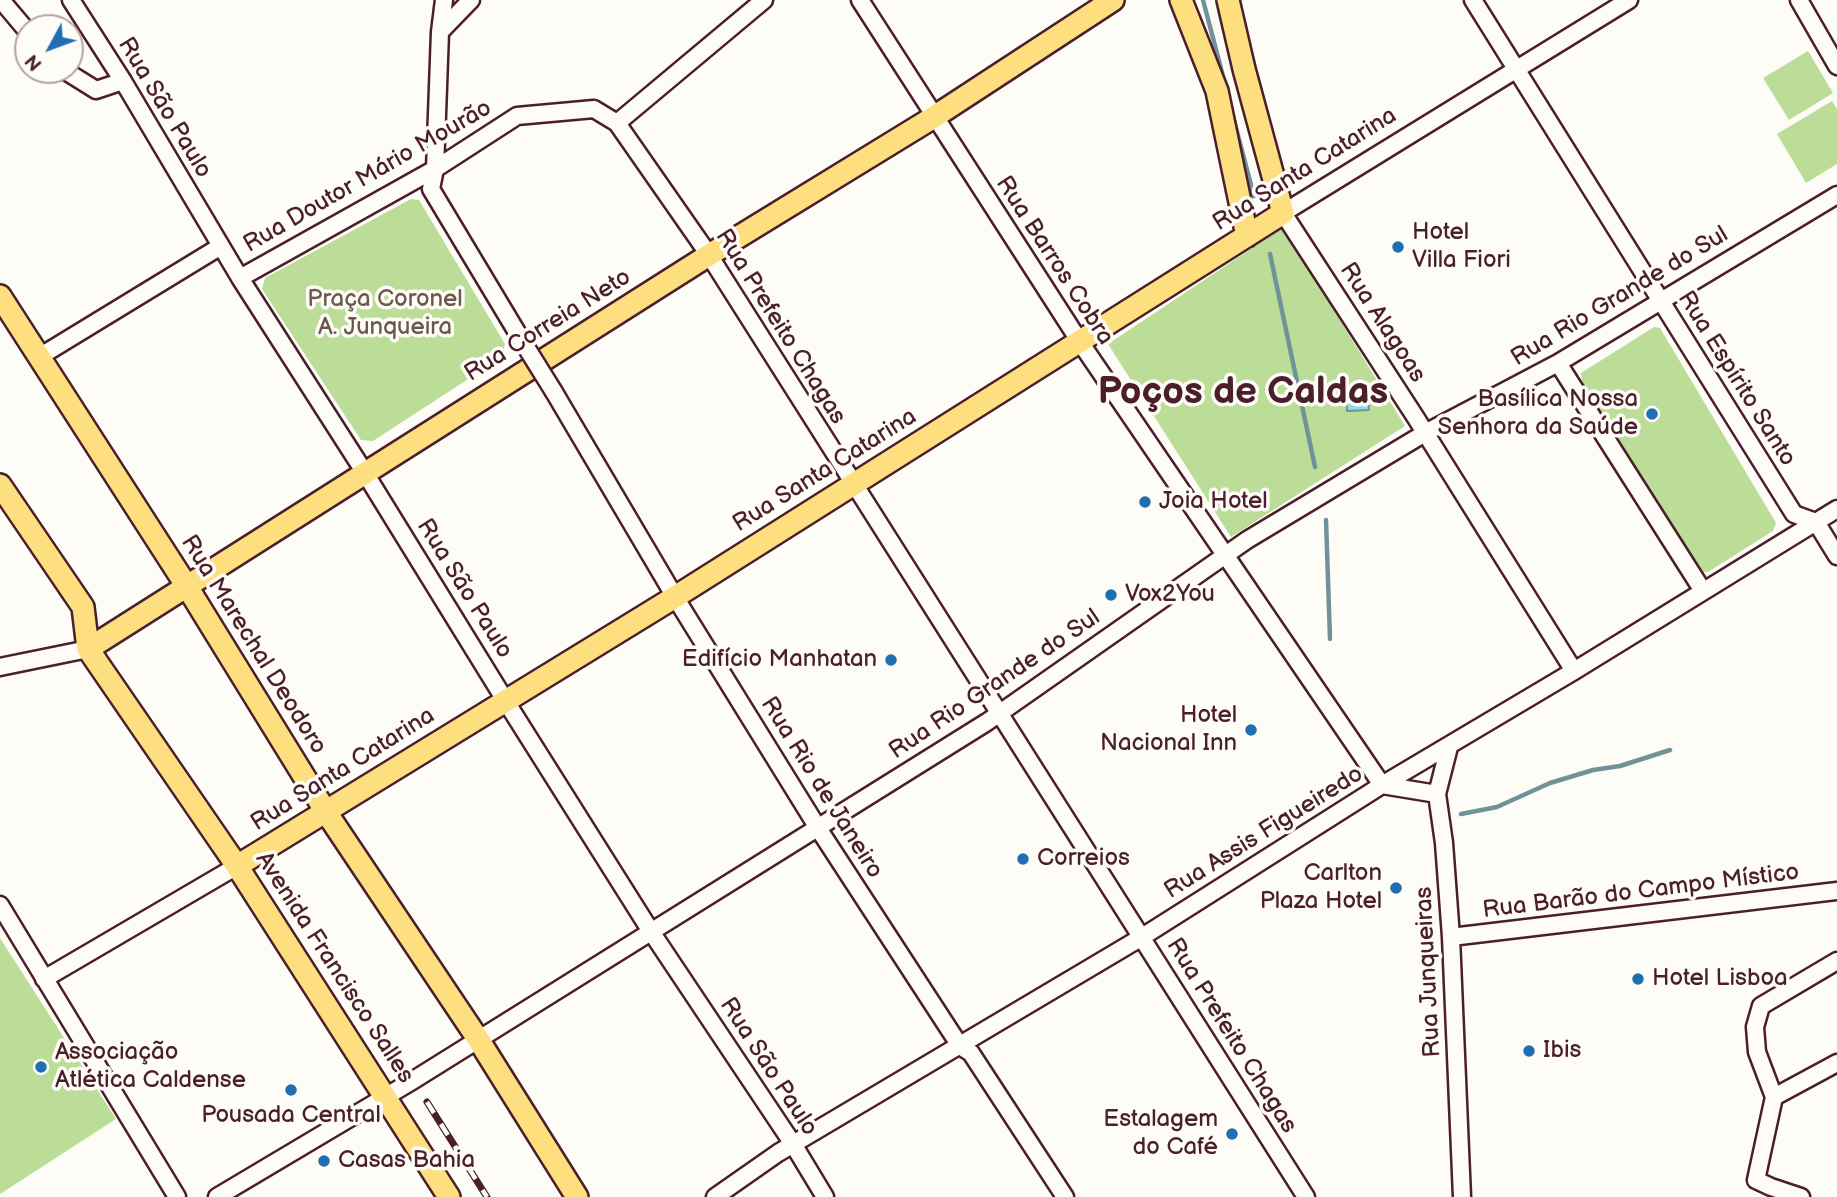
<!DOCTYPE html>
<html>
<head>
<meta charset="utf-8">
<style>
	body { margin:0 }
	#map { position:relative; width:1837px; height:1197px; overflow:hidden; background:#fdfcf7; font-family:"Balsamiq Sans",sans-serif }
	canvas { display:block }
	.north { position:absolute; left:14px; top:14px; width:70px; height:70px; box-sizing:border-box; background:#fdfcf7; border:2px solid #b5a4a5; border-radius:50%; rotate:229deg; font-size:19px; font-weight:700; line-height:28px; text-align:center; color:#4a1f2b }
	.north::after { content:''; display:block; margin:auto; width:24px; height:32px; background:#1f6fb2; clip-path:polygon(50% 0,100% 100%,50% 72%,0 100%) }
</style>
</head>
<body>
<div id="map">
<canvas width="1837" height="1197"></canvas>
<div class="north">N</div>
</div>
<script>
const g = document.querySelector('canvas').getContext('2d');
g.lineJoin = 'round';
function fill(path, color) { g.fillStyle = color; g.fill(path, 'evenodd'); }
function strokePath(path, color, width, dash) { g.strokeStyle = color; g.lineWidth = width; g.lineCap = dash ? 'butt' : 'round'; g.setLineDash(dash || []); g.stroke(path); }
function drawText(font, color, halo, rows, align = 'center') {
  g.font = font + ' "Balsamiq Sans",sans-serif'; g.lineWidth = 7; g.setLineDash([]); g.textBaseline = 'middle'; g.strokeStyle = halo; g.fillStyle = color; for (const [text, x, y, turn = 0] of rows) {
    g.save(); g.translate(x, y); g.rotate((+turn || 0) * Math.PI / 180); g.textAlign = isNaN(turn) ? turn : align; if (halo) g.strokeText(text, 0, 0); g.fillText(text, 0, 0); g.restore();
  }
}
const green = new Path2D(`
	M1808,51L1833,93L1789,120L1763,78Z
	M1832,101L1837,109V164L1806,183L1777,134Z
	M411,199L419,200L505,344L502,357L373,441L361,440L262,289L265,278Z
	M1281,229L1289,237L1405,426L1231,537L1108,344Z
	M1654,327L1660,328L1776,523L1773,531L1708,572H1701L1582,383L1581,373Z
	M0,938L116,1119L0,1194Z`);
const water = new Path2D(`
	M1367,386L1369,410L1347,411L1346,387Z`);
const stream = new Path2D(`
	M1203,0L1224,80
	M1231,109L1254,196
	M1270,254L1315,467
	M1326,520L1330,639
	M1461,814L1497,807L1550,783L1593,770L1620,766L1670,750`);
const minor = new Path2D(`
	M1,0L28,32
	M71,0L123,81L240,278L365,473L505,700L650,930L793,1144L825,1197
	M444,0L440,32L435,169L431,189L521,339
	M860,0L1080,342L1382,785
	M1473,0L1794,514L1816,522L1837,556
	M1799,0L1837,66
	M440,32L471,0
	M64,70L96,90L123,81
	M617,123L764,0
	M240,278L435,169L517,116L594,109L617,123L709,255L1306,1197
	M39,357L221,246
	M1558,363L1703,591
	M554,392L675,597L818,828L960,1046L971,1053L1065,1197
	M0,667L88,649
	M1574,671L1416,418L1283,213L1629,0
	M1449,747L1437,794L1444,843L1451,937L1462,1197
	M1382,785L1437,794
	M0,905L177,1197
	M1451,937L1837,891
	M44,979L237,866
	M1774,1097L1837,1063
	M217,1197L412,1081L987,722L1247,540L1425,433L1558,363L1837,195
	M715,1197L778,1153L1142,937L1382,785L1574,671L1837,509
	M1801,1197L1771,1187L1756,1180L1774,1097L1757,1052L1755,1027L1761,1006L1837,961`);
const major = new Path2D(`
	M1181,0L1217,91L1247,236
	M0,296L186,585L326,812L478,1039L577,1197
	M0,485L83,607L88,649L237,866L449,1197
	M88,649L709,255L934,117L1113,0
	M237,866L675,597L1283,213L1244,69L1228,0`);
const rail = new Path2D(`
	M427,1102L487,1197`);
const minorBridge = new Path2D(`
	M521,339L554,392`);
const markers = [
	[1398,247,7,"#1f6fb2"],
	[1652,414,7,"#1f6fb2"],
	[1145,502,7,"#1f6fb2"],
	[1111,595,7,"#1f6fb2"],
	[891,660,7,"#1f6fb2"],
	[1251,730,7,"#1f6fb2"],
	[1023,859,7,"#1f6fb2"],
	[1396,888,7,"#1f6fb2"],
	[1638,979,7,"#1f6fb2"],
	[1529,1051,7,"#1f6fb2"],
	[41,1067,7,"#1f6fb2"],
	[291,1090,7,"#1f6fb2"],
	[1232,1134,7,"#1f6fb2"],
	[324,1161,7,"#1f6fb2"]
];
const streetNames = [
	["Rua São Paulo",164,108,59],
	["Rua Santa Catarina",1305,170,-32],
	["Rua Doutor Mário Mourão",368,177,-30],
	["Rua Barros Cobra",1054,261,57],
	["Rua Rio Grande do Sul",1620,297,-31],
	["Rua Alagoas",1382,323,57],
	["Rua Correia Neto",548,326,-32],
	["Rua Prefeito Chagas",780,327,58],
	["Rua Espírito Santo",1736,379,58],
	["Rua Santa Catarina",825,471,-32],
	["Rua São Paulo",464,589,58],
	["Rua Marechal Deodoro",253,645,58],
	["Rua Rio Grande do Sul",995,685,-34],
	["Rua Santa Catarina",343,770,-32],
	["Rua Rio de Janeiro",821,788,58],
	["Rua Assis Figueiredo",1264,833,-32],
	["Rua Barão do Campo Místico",1641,892,-7],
	["Avenida Francisco Salles",334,968,57],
	["Rua Junqueiras",1429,972,-93],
	["Rua Prefeito Chagas",1231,1036,58],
	["Rua São Paulo",768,1067,57]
];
const poiNames = [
	["Hotel",1412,233],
	["Villa Fiori",1412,261],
	["Basílica Nossa",1638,400,"right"],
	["Senhora da Saúde",1638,428,"right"],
	["Joia Hotel",1159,502],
	["Vox2You",1125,595],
	["Edifício Manhatan",877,660,"right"],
	["Hotel",1237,716,"right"],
	["Nacional Inn",1237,744,"right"],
	["Correios",1037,859],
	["Carlton",1382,874,"right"],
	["Plaza Hotel",1382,902,"right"],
	["Hotel Lisboa",1652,979],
	["Ibis",1543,1051],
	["Associação",55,1053],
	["Atlética Caldense",55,1081],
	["Pousada Central",291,1116,"center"],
	["Estalagem",1218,1120,"right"],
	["do Café",1218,1148,"right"],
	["Casas Bahia",338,1161]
];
const parkNames = [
	["Praça Coronel",385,300],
	["A. Junqueira",385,328]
];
const townNames = [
	["Poços de Caldas",1243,393]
];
fill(green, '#bbdd97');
fill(water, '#8ddee5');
strokePath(water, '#72929b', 2);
strokePath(stream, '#72929b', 4.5);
strokePath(minor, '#4a1f2b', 21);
strokePath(major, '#4a1f2b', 26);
strokePath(minor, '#fdfcf7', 16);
strokePath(major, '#fedf80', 21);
strokePath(rail, '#4a1f2b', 7);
strokePath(rail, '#fdfcf7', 4.5, [13]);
strokePath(minorBridge, '#4a1f2b', 21, []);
strokePath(minorBridge, '#fdfcf7', 16);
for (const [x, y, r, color] of markers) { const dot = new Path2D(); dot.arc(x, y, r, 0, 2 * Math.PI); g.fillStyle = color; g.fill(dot); strokePath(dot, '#fdfcf7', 2.5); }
drawText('24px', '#4a1f2b', '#fdfcf7', streetNames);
drawText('24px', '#4a1f2b', '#fdfcf7', poiNames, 'left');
drawText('24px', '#6c584b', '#fdfcf7', parkNames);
drawText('bold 38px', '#4a1f2b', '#fdfcf7', townNames);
</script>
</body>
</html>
